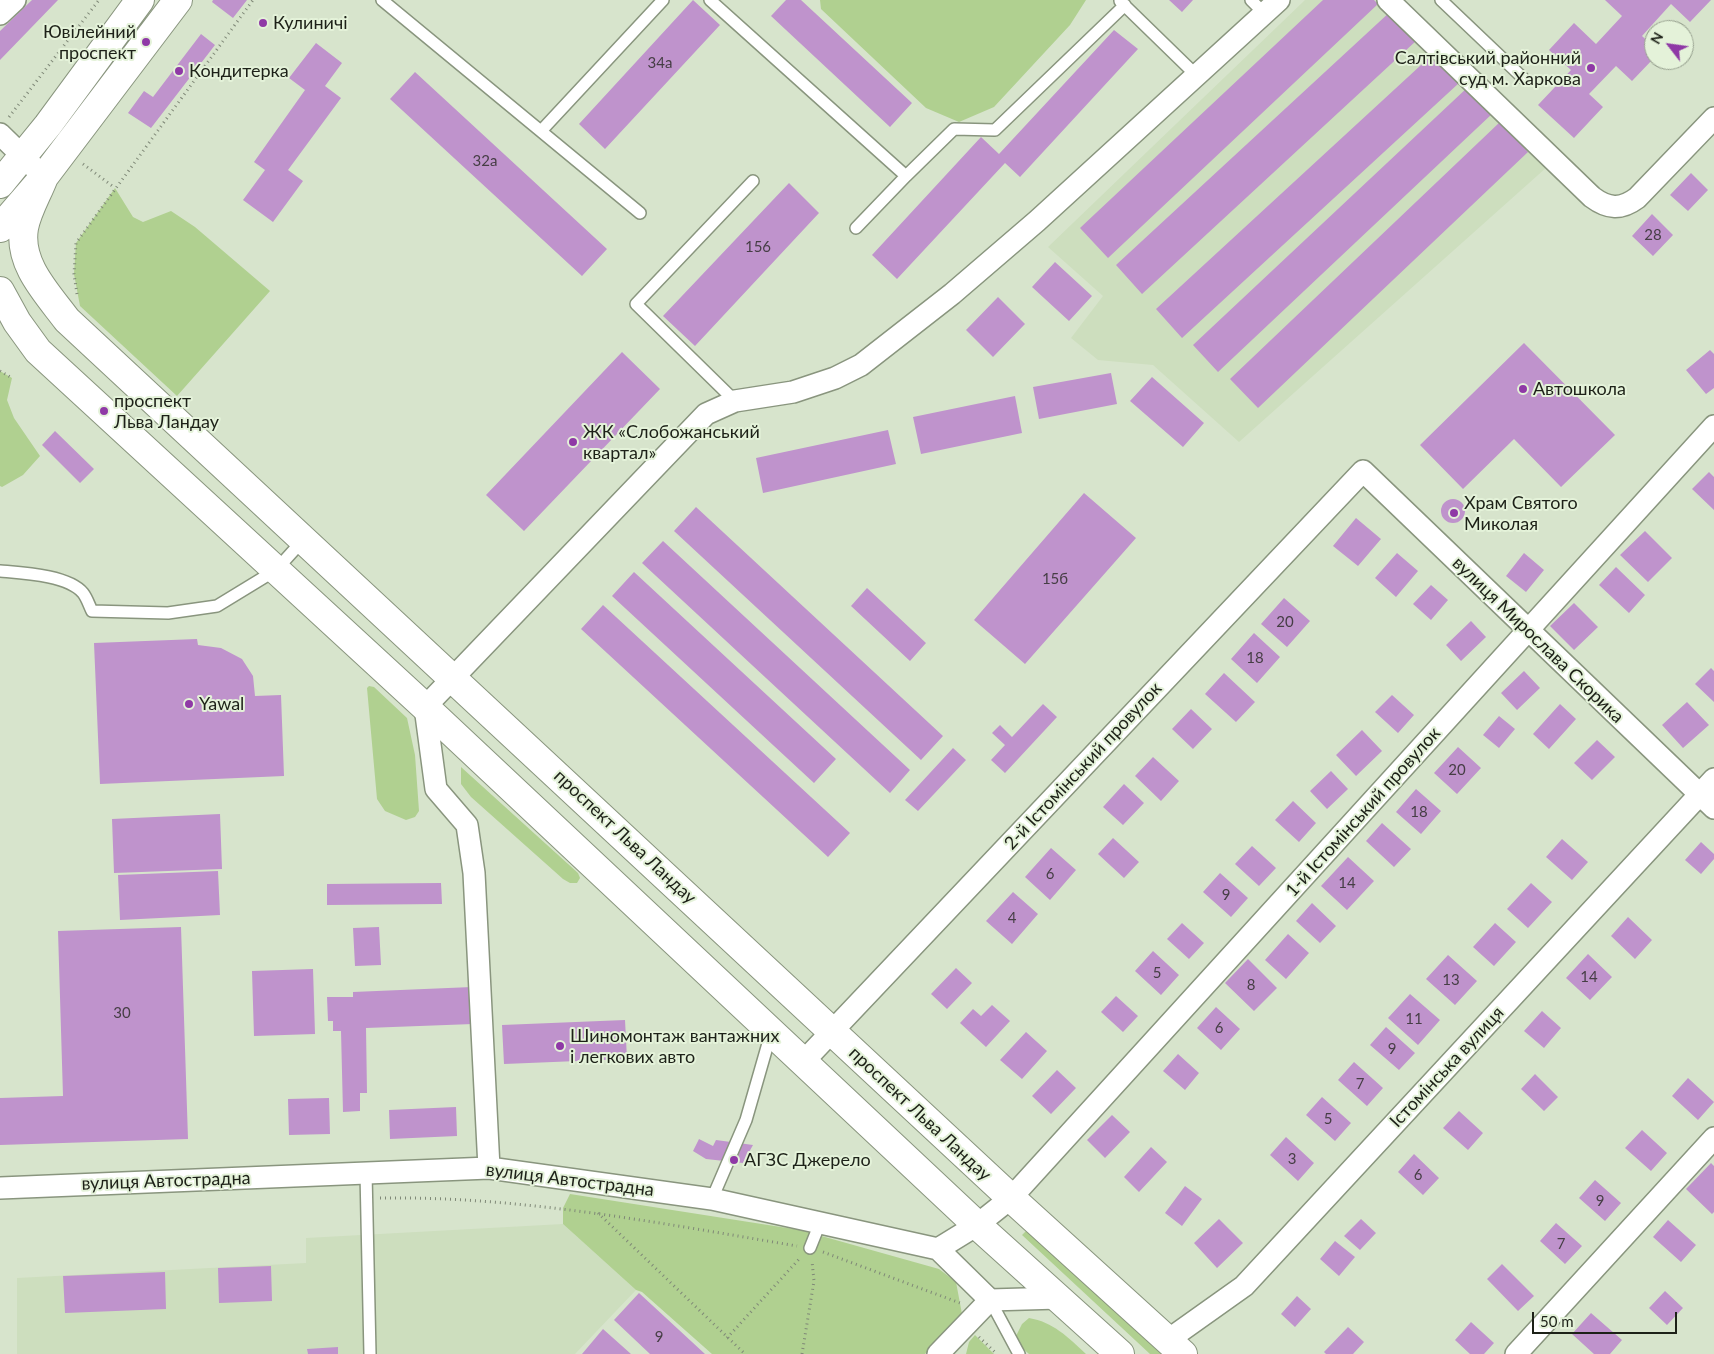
<!DOCTYPE html>
<html>
<head>
<meta charset="utf-8">
<style>
	body { margin:0 }
	#map { position:relative; width:1714px; height:1354px; overflow:hidden; background:#d7e4cc; font-family:Lato,sans-serif }
	canvas { display:block }
	.north { position:absolute; left:1644px; top:20px; width:50px; height:50px; box-sizing:border-box; background:#e4f2d9; border:1px solid #949e8c; border-radius:50%; rotate:300deg; font-size:14px; font-weight:700; line-height:20px; text-align:center; color:#1d2118 }
	.north::after { content:''; display:block; margin:auto; width:18px; height:22px; background:#8f39a6; clip-path:polygon(50% 0,100% 100%,50% 72%,0 100%) }
	.scale { position:absolute; left:1532px; top:1312px; width:145px; height:22px; box-sizing:border-box; border:2px solid #1d2118; border-top:0; padding-left:6px; font-size:15px; line-height:18px; white-space:nowrap; color:#1d2118; -webkit-text-stroke:4px #e4f2d9; paint-order:stroke }
</style>
</head>
<body>
<div id="map">
<canvas width="1714" height="1354"></canvas>
<div class="north">N</div>
<div class="scale">50 m</div>
</div>
<script>
const g = document.querySelector('canvas').getContext('2d');
g.lineJoin = 'round';
function fill(path, color) { g.fillStyle = color; g.fill(path, 'evenodd'); }
function strokePath(path, color, width, dash) { g.strokeStyle = color; g.lineWidth = width; g.lineCap = dash ? 'butt' : 'round'; g.setLineDash(dash || []); g.stroke(path); }
function drawText(font, color, halo, rows, align = 'center') {
  g.font = font + ' Lato,sans-serif'; g.lineWidth = 4; g.setLineDash([]); g.textBaseline = 'middle'; g.strokeStyle = halo; g.fillStyle = color; for (const [text, x, y, turn = 0] of rows) {
    g.save(); g.translate(x, y); g.rotate((+turn || 0) * Math.PI / 180); g.textAlign = isNaN(turn) ? turn : align; if (halo) g.strokeText(text, 0, 0); g.fillText(text, 0, 0); g.restore();
  }
}
const built = new Path2D(`
	M1305,0H1380L1547,167L1239,442L1153,365L1098,360L1071,338L1103,296L1048,247Z
	M563,1224L636,1290L575,1354H17V1278L306,1263V1238Z`);
const green = new Path2D(`
	M820,0H1086L1070,25L994,107L959,122L926,108L821,9Z
	M115,188L133,217L143,222L171,211L195,227L270,291L177,396L80,306L74,274L76,243Z
	M0,371L12,378L7,400L14,418L40,456L23,475L2,487L0,486Z
	M369,686L374,687L407,718L415,755L419,811L415,817L406,820L385,811L377,799L367,688Z
	M461,767L578,873L580,878L577,883H570L563,879L471,797L461,784Z
	M570,1194L800,1230L939,1269L956,1282L962,1314L925,1354H712L642,1292L636,1290L563,1224V1208Z
	M1029,1228L1165,1354H1150L1022,1235Z
	M1029,1318C1053,1322 1068,1337 1086,1354H1029L1019,1345L1016,1336L1022,1324Z
	M975,1335L994,1354H966L969,1342Z`);
const building = new Path2D(`
	M32,0H58L0,60V31Z
	M213,0H247L233,18L212,2Z
	M693,0L720,25L605,149L579,124Z
	M786,0H801L912,103L890,127L771,16Z
	M1169,0H1193L1182,12Z
	M1323,0H1374L1378,4L1108,258L1080,228Z
	M1605,0H1711L1690,22L1671,4L1642,36L1654,47V58L1632,81L1616,66L1589,94L1603,107L1574,138L1538,105L1571,70L1549,50L1574,23L1596,44L1622,16Z
	M1391,11L1417,40L1142,294L1116,265Z
	M1114,30L1138,49L1020,177L1005,163L897,279L872,255L981,137L999,154Z
	M201,34L215,45L151,128L128,113L144,91L153,97Z
	M316,43L342,63L325,86L341,98L288,170L303,181L273,222L243,200L265,170L254,162L305,90L289,78Z
	M1433,54L1459,83L1182,338L1156,309Z
	M415,72L607,249L582,276L390,99Z
	M1468,87L1493,113L1218,372L1193,345Z
	M1500,122L1528,152L1258,408L1230,379Z
	M1691,173L1708,190L1688,211L1670,195Z
	M789,183L819,213L695,346L663,316Z
	M1652,214L1673,235L1653,256L1632,236Z
	M1055,262L1092,296L1069,321L1032,287Z
	M998,297L1025,324L993,357L966,330Z
	M1524,343L1615,435L1561,487L1514,439L1463,489L1420,445Z
	M1710,350L1714,354V388L1706,394L1686,370Z
	M622,352L660,389L524,531L486,495Z
	M1111,373L1117,404L1039,419L1033,387Z
	M1152,377L1204,423L1183,447L1130,401Z
	M1015,396L1022,433L921,454L913,417Z
	M888,430L896,464L763,493L756,458Z
	M55,431L94,469L80,483L42,445Z
	M1709,472L1714,477V510L1692,489Z
	M1084,493L1136,538L1025,664L974,620Z
	M1441 511a12 12 0 1 1 24 0a12 12 0 1 1-24 0Z
	M696,507L943,736L921,760L674,531Z
	M1356,518L1381,539L1358,566L1333,546Z
	M1645,531L1672,558L1648,582L1620,555Z
	M663,541L910,770L890,793L642,563Z
	M1397,553L1418,571L1396,597L1375,578Z
	M1524,553L1544,570L1526,592L1506,576Z
	M1616,567L1645,595L1629,613L1599,585Z
	M634,572L836,759L814,783L612,596Z
	M1431,585L1448,600L1431,620L1413,604Z
	M867,588L926,643L910,661L851,606Z
	M1284,598L1310,621L1287,647L1261,624Z
	M1574,603L1598,627L1574,650L1550,626Z
	M603,605L850,833L828,857L581,629Z
	M1471,621L1486,637L1461,661L1446,645Z
	M1254,633L1280,657L1257,683L1231,659Z
	M197,639L198,645L221,648L242,659L253,676L255,696L281,695L284,776L100,784L94,643Z
	M1711,668L1714,671V702L1695,684Z
	M1524,671L1540,688L1517,710L1501,693Z
	M1224,673L1255,702L1236,722L1205,694Z
	M1392,695L1414,715L1398,733L1375,712Z
	M1687,702L1709,725L1683,748L1662,725Z
	M1043,704L1057,717L1005,773L991,760L1005,745L992,733L1000,725L1012,737Z
	M1560,704L1576,719L1549,749L1533,734Z
	M1191,709L1212,729L1193,749L1172,729Z
	M1499,716L1515,729L1499,748L1483,735Z
	M1362,730L1382,751L1356,776L1336,755Z
	M1597,740L1615,757L1592,780L1574,763Z
	M1458,747L1481,768L1457,794L1434,773Z
	M953,748L966,760L918,811L905,800Z
	M1153,757L1179,781L1161,801L1135,776Z
	M1331,771L1348,789L1327,809L1310,791Z
	M1124,784L1144,803L1123,825L1103,807Z
	M1416,789L1441,811L1421,834L1396,812Z
	M1293,801L1316,823L1299,842L1275,820Z
	M220,814L222,869L114,873L112,819Z
	M1382,823L1411,849L1394,867L1366,841Z
	M1113,838L1139,862L1124,878L1098,854Z
	M1562,839L1588,862L1572,880L1546,857Z
	M1701,842L1714,854V859L1701,874L1685,860Z
	M1252,846L1276,868L1259,886L1235,864Z
	M1051,848L1076,870L1050,900L1025,877Z
	M1348,857L1374,881L1347,910L1321,886Z
	M218,871L220,915L120,920L118,875Z
	M1220,873L1248,898L1231,917L1203,892Z
	M441,883L442,904L327,905V884Z
	M1531,883L1552,902L1528,928L1507,909Z
	M1013,892L1038,914L1012,944L986,921Z
	M1312,903L1336,926L1320,943L1296,921Z
	M1628,917L1652,940L1635,959L1611,936Z
	M1182,923L1204,943L1189,959L1167,939Z
	M1495,923L1516,942L1494,966L1473,947Z
	M181,927L188,1139L0,1145V1098L63,1096L58,931Z
	M379,927L381,965L355,966L353,928Z
	M1288,934L1309,953L1286,979L1265,960Z
	M1153,951L1179,975L1161,995L1135,971Z
	M1588,954L1612,977L1590,1000L1566,978Z
	M1448,955L1477,981L1455,1005L1426,979Z
	M1248,959L1277,988L1254,1011L1225,983Z
	M956,968L972,983L947,1009L931,994Z
	M313,969L315,1034L254,1036L252,971Z
	M472,987L473,1024L366,1028L367,1093H360V1111L343,1112L341,1031H333V1021H328L327,997H353V992Z
	M1410,994L1440,1020L1418,1045L1388,1018Z
	M1116,996L1138,1016L1123,1032L1101,1012Z
	M992,1005L1010,1021L986,1047L960,1023L973,1009L981,1016Z
	M1216,1007L1240,1029L1221,1050L1197,1028Z
	M1542,1011L1561,1028L1544,1048L1524,1031Z
	M625,1020L627,1059L504,1064L502,1025Z
	M1386,1027L1415,1053L1399,1070L1370,1045Z
	M1026,1032L1047,1051L1022,1079L1000,1060Z
	M1178,1054L1199,1073L1185,1090L1163,1071Z
	M1354,1062L1383,1088L1367,1106L1338,1080Z
	M1057,1070L1076,1088L1051,1114L1032,1096Z
	M1535,1074L1558,1097L1544,1111L1521,1089Z
	M1688,1078L1714,1102L1698,1120L1672,1096Z
	M1322,1097L1351,1123L1335,1141L1306,1115Z
	M329,1098L330,1134L289,1135L288,1099Z
	M456,1107L457,1136L390,1139L389,1110Z
	M1459,1111L1483,1133L1468,1150L1443,1128Z
	M1112,1115L1130,1132L1105,1158L1087,1140Z
	M1642,1130L1667,1153L1651,1171L1625,1148Z
	M1286,1137L1314,1163L1298,1181L1270,1155Z
	M699,1139L713,1146L716,1140L753,1145L743,1163L706,1159L693,1151Z
	M1151,1147L1167,1162L1139,1192L1124,1177Z
	M1414,1154L1439,1178L1423,1195L1398,1172Z
	M1711,1163L1714,1166V1212L1712,1214L1686,1189Z
	M1595,1180L1621,1203L1605,1221L1579,1198Z
	M1185,1186L1202,1199L1182,1226L1165,1213Z
	M1219,1219L1243,1243L1217,1268L1194,1243Z
	M1361,1219L1376,1233L1360,1250L1344,1236Z
	M1668,1220L1696,1245L1681,1262L1653,1237Z
	M1556,1223L1582,1246L1565,1264L1540,1241Z
	M1335,1241L1355,1257L1339,1276L1320,1259Z
	M1502,1264L1534,1296L1518,1311L1487,1279Z
	M271,1266L272,1301L219,1303L218,1268Z
	M165,1272L166,1309L65,1313L63,1276Z
	M1665,1291L1683,1308L1667,1325L1649,1308Z
	M639,1293L705,1354H650L614,1320Z
	M1297,1296L1311,1309L1295,1327L1281,1314Z
	M1591,1313L1622,1340L1610,1354H1594L1572,1334Z
	M1471,1322L1494,1343L1484,1354H1470L1455,1340Z
	M1348,1327L1364,1342L1353,1354H1326L1324,1352Z
	M603,1329L631,1354H582Z
	M338,1347V1354H308L307,1349Z`);
const path = new Path2D(`
	M9,117L99,0
	M83,164L115,188
	M77,294L74,274L76,243L253,0
	M0,371L12,378
	M380,1198C521,1196 659,1223 797,1246
	M598,1213L745,1354
	M823,1252L960,1303
	M979,1337L997,1354
	M727,1338L801,1257
	M802,1354L814,1281L812,1261`);
const service = new Path2D(`
	M382,0L640,213
	M710,0L906,176L856,228
	M1251,0L1264,13
	M1441,0L1523,78
	M1120,1L1196,75
	M541,131L663,0
	M906,176L954,129L995,130L1125,5
	M735,401L636,304L753,181
	M0,571C22,573 68,575 83,593C87,598 89,605 92,611L168,613L217,606L276,570L304,539
	M366,1173L370,1354
	M712,1199L746,1120L771,1033
	M810,1248L820,1223
	M990,1300L1019,1354`);
const minor = new Path2D(`
	M1388,0L1592,197C1608,209 1621,210 1637,198L1714,118
	M0,14L15,0
	M0,134L44,177
	M803,1062L1363,471L1714,808
	M489,1168L474,873L467,825L436,789L425,707L706,414L735,401L793,392L835,378L861,365L952,294L1037,221L1279,0
	M0,1188L489,1168L712,1199L938,1249L977,1225L1011,1198L1714,426
	M938,1249L990,1300
	M1168,1340L1244,1286L1714,779
	M938,1354L990,1300L1059,1298
	M1516,1354L1714,1138`);
const primary = new Path2D(`
	M44,177C38,193 27,211 24,228C18,264 47,293 67,320L1011,1198L1183,1354
	M0,184L48,125L140,0
	M0,228L44,177L178,0
	M0,291L17,322L38,351L425,707L977,1225L1120,1354`);
const markers = [
	[263,23,5,"#8f39a6"],
	[146,42,5,"#8f39a6"],
	[1591,68,5,"#8f39a6"],
	[179,71,5,"#8f39a6"],
	[1523,389,5,"#8f39a6"],
	[104,411,5,"#8f39a6"],
	[573,442,5,"#8f39a6"],
	[1454,513,5,"#8f39a6"],
	[189,704,5,"#8f39a6"],
	[560,1046,5,"#8f39a6"],
	[734,1160,5,"#8f39a6"]
];
const numberNames = [
	["34а",660,63],
	["32а",485,161],
	["28",1653,235],
	["156",758,247],
	["15б",1055,579],
	["20",1285,622],
	["18",1255,658],
	["20",1457,770],
	["18",1419,812],
	["6",1050,874],
	["14",1347,883],
	["9",1226,895],
	["4",1012,918],
	["5",1157,973],
	["14",1589,977],
	["13",1451,980],
	["8",1251,985],
	["30",122,1013],
	["11",1414,1019],
	["6",1219,1028],
	["9",1392,1049],
	["7",1360,1084],
	["5",1328,1119],
	["3",1292,1159],
	["6",1418,1175],
	["9",1600,1201],
	["7",1561,1244],
	["9",659,1337]
];
const poiNames = [
	["Кулиничі",273,23],
	["Ювілейний",136,32,"right"],
	["проспект",136,53,"right"],
	["Салтівський районний",1581,58,"right"],
	["суд м. Харкова",1581,79,"right"],
	["Кондитерка",189,71],
	["Автошкола",1533,389],
	["проспект",114,401],
	["Льва Ландау",114,422],
	["ЖК «Слобожанський",583,432],
	["квартал»",583,453],
	["Храм Святого",1464,503],
	["Миколая",1464,524],
	["Yawal",199,704],
	["Шиномонтаж вантажних",570,1036],
	["і легкових авто",570,1057],
	["АГЗС Джерело",744,1160]
];
const streetNames = [
	["вулиця Мирослава Скорика",1538,640,44],
	["2-й Істомінський провулок",1083,766,-47],
	["1-й Істомінський провулок",1363,812,-48],
	["проспект Льва Ландау",625,837,43],
	["Істомінська вулиця",1447,1067,-47],
	["проспект Льва Ландау",920,1114,43],
	["вулиця Автострадна",570,1180,7],
	["вулиця Автострадна",166,1181,-2]
];
fill(built, '#cddebe');
fill(green, '#b0d090');
fill(building, '#bf93cc');
strokePath(service, '#89957e', 14);
strokePath(minor, '#89957e', 24);
strokePath(primary, '#89957e', 30);
strokePath(path, '#7f8877', 3, [1, 4]);
strokePath(service, '#fff', 11);
strokePath(minor, '#fff', 21);
strokePath(primary, '#fff', 28);
for (const [x, y, r, color] of markers) { const dot = new Path2D(); dot.arc(x, y, r, 0, 2 * Math.PI); g.fillStyle = color; g.fill(dot); strokePath(dot, '#e4f2d9', 2); }
drawText('15px', '#463e45', null, numberNames);
drawText('18px', '#1d2118', '#e4f2d9', poiNames, 'left');
drawText('18px', '#1d2118', '#e4f2d9', streetNames);
</script>
</body>
</html>
